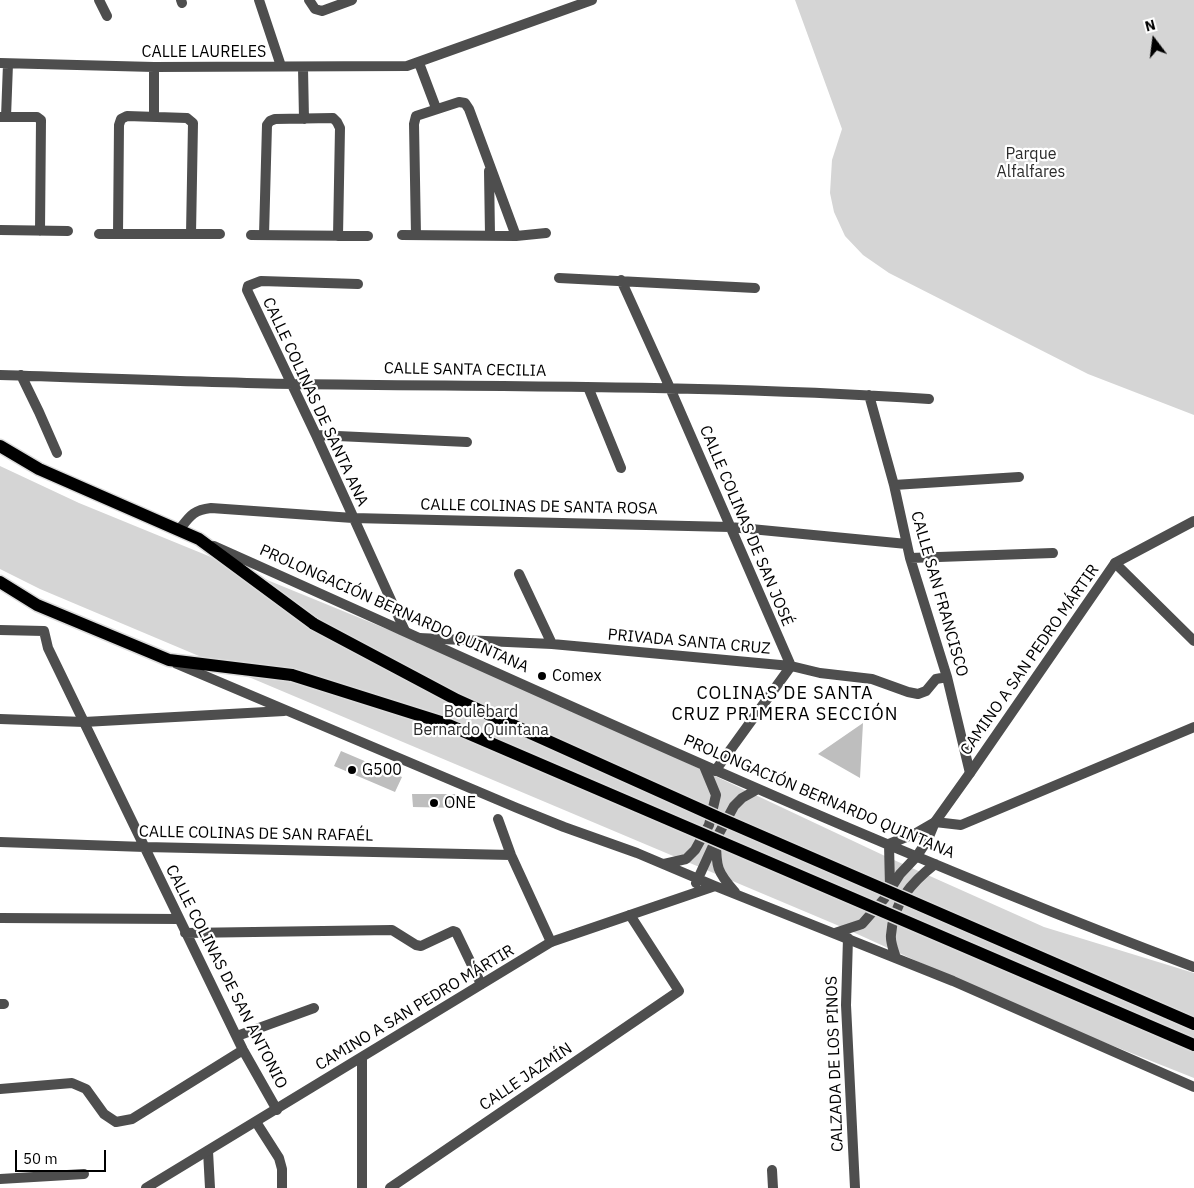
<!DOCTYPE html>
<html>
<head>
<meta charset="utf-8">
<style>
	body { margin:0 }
	#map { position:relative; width:1194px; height:1188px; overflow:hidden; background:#fff; font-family:"IBM Plex Sans",sans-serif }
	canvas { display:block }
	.north { position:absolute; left:1129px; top:15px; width:50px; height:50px; -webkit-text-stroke:4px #fff; paint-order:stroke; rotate:345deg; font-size:14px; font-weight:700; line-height:20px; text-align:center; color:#000 }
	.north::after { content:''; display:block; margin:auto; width:18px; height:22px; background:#000; clip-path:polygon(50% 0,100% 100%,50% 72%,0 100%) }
	.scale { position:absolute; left:15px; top:1150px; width:91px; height:22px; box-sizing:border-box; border:2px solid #000; border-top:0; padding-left:6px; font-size:15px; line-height:18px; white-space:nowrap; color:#000; -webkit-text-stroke:4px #fff; paint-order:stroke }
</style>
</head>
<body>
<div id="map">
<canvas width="1194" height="1188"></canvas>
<div class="north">N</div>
<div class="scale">50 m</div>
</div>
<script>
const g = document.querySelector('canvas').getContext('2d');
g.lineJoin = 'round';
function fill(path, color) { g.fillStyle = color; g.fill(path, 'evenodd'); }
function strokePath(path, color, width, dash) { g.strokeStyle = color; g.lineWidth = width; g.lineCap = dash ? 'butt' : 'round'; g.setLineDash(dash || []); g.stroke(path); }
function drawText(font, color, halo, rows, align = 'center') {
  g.font = font + ' "IBM Plex Sans",sans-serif'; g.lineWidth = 4.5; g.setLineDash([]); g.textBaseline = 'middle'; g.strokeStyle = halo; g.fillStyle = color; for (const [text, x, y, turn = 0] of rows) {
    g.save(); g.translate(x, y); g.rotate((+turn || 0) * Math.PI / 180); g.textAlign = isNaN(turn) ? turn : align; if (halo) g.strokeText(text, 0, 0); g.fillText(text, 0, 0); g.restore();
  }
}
const green = new Path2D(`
	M795,0H1194V415L1088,374L889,273L863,255L845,236L834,212L830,193L832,160L842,129Z
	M0,466L79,503L509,679L885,856L1044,927L1194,973V1078L1033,1014L844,928L40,589L0,569Z`);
const building = new Path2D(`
	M863,723L860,778L818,754Z
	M341,751L402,777L395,792L334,766Z
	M412,794H458L459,808L413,807Z`);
const minor = new Path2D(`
	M99,0L107,16
	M181,0L182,3
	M259,0L281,66
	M309,0L315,9L322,11L352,0
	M0,63L154,67L407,66L592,0
	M419,63L436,108
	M303,68L304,119
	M0,117H37L41,120L40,231
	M6,117L8,64
	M154,117V67
	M489,171L490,235
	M0,230L68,231
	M99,234H220
	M118,234L119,125L121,119L127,116L187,118L193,123L191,234
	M251,235L368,236
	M264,235L267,125L270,121L275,119L333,118L337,122L340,128L338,236
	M402,235L516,236L546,233
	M416,235L414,124L416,116L459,102L465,103L469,109L516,236
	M559,278L755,288
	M621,280L670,388L791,666L715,771
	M358,284L261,281L248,286L247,290L316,435L405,631
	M0,375C98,378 196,382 294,384C506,387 718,385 929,399
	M21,375L39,412L57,453
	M588,387L621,468
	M869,395L894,485L910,558L947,677L970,773
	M316,435L467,442
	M894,485L1019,477
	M179,530C190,516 193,510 211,508L353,518L730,527L907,544
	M910,558L1053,553
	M1115,563L1194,641
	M519,574L552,644
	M0,630L44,631L48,648L243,1050L277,1110
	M419,638L552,644L791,666L820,673L872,679L908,692L918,694L926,691L936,679L947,677
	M498,819L511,855L551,942
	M935,822L961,825L1194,727
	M0,842L145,847L511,855
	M0,918L179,919
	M185,933L392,930L416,945L421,946L453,931L456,932L481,984
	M848,938L846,1005L855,1188
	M0,1004H4
	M237,1036L314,1008
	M362,1058V1188
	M0,1089L72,1083L86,1089L104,1114L116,1122L132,1119L243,1050
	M256,1122L279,1158L282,1169V1188
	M208,1151L210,1188
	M772,1170L773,1188
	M0,1179L84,1174
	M390,1188L679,991L630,915`);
const tertiary = new Path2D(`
	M214,546C539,691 861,842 1194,967
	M177,664L517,808L564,827L637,853L715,886L953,981L1194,1087
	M0,719L84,722L284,711
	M716,840C716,867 717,872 735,892
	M889,844L916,833L935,822
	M889,844L890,887
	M664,864L686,859L695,850L709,825L716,795L704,766
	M696,883L717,837L734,806L742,798L758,789
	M835,933L862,924L884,899L900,874L917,856L928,839L935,822L970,773L1115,563L1194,521
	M896,958C894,951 890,942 891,935C893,903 911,883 935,864
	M146,1188L551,942L715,886`);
const primary = new Path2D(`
	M0,446L39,469L199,539L314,624
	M0,582L37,605L169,660L292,675`);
const primaryBridge = new Path2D(`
	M314,624L457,700L717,817L1194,1024
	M292,675L444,723L1194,1045`);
const markers = [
	[542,676,5,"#000"],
	[352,770,5,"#000"],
	[434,803,5,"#000"]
];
const streetNames = [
	["CALLE LAURELES",204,52],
	["CALLE SANTA CECILIA",465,370,1],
	["CALLE COLINAS DE SANTA ANA",315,402,65],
	["CALLE COLINAS DE SANTA ROSA",539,507,1],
	["CALLE COLINAS DE SAN JOSÉ",746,526,67],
	["CALLE SAN FRANCISCO",939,594,74],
	["PROLONGACIÓN BERNARDO QUINTANA",394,609,24],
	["PRIVADA SANTA CRUZ",689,642,5],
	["CAMINO A SAN PEDRO MÁRTIR",1030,660,-55],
	["PROLONGACIÓN BERNARDO QUINTANA",819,797,23],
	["CALLE COLINAS DE SAN RAFAÉL",256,834,1],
	["CALLE COLINAS DE SAN ANTONIO",226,977,63],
	["CAMINO A SAN PEDRO MÁRTIR",415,1008,-31],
	["CALZADA DE LOS PINOS",835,1064,-92],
	["CALLE JAZMÍN",526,1077,-34]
];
const parkNames = [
	["Parque",1031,154],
	["Alfalfares",1031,172],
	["Boulebard",481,712],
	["Bernardo Quintana",481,730]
];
const poiNames = [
	["Comex",552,676],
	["G500",362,770],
	["ONE",444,803]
];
const neighbourhoodNames = [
	["COLINAS DE SANTA",785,694],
	["CRUZ PRIMERA SECCIÓN",785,715]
];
fill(green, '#d5d5d5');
fill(building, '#bebebe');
strokePath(primary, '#dbdbdb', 15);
strokePath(minor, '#4e4e4e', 10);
strokePath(tertiary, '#4e4e4e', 10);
strokePath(primary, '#000', 12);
strokePath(primaryBridge, '#dbdbdb', 15, []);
strokePath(primaryBridge, '#000', 12);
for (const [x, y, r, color] of markers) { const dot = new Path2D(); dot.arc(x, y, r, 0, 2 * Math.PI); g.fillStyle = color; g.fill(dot); strokePath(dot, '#fff', 2); }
drawText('16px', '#000', '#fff', streetNames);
drawText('16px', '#2c2c2c', '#fff', parkNames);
drawText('16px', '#000', '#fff', poiNames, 'left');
g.letterSpacing = '1px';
drawText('18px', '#000', '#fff', neighbourhoodNames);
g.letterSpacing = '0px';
</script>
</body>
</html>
